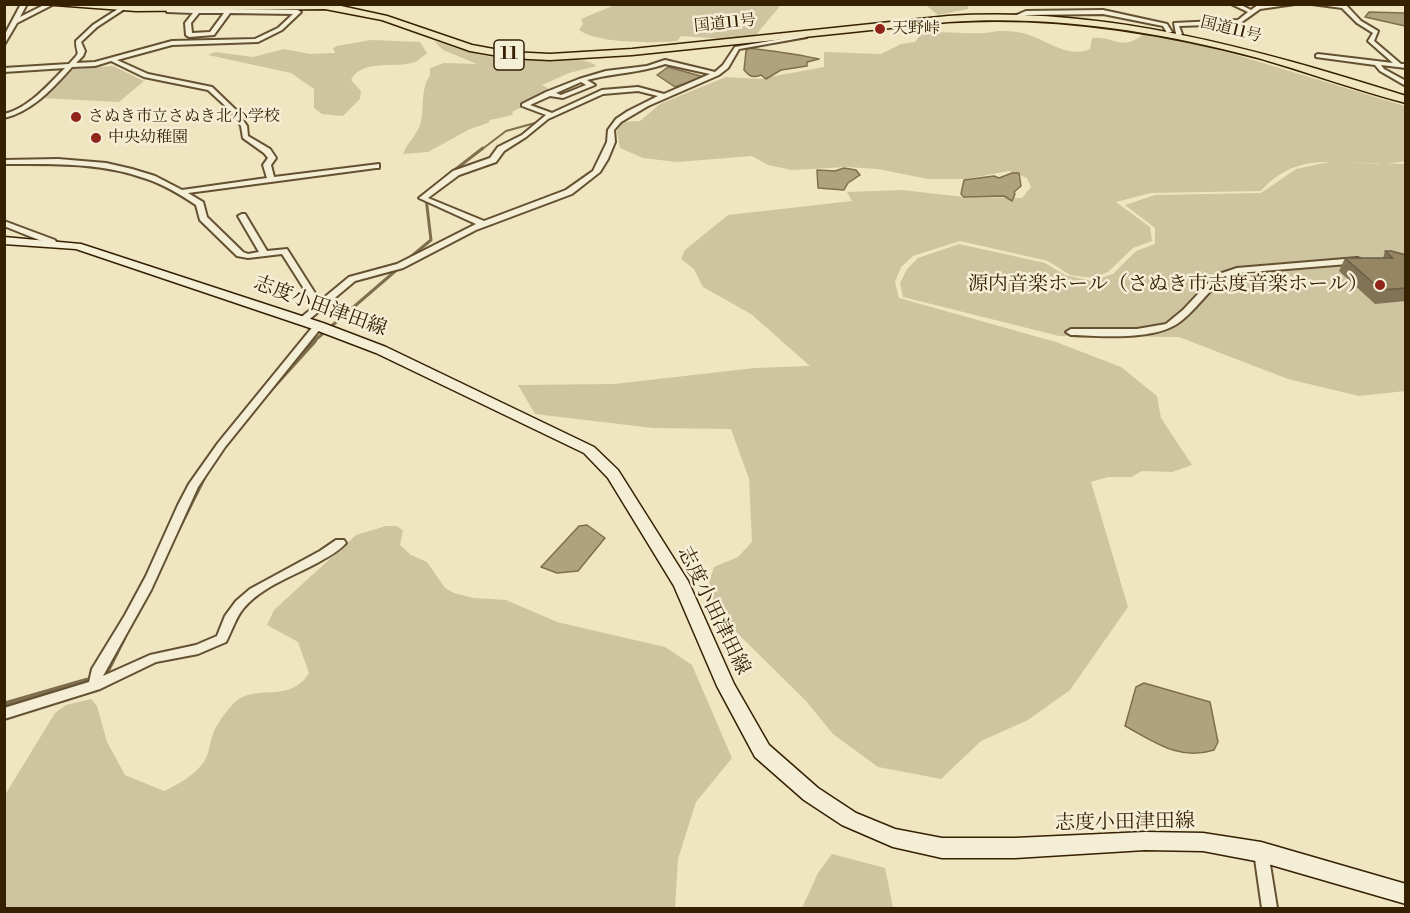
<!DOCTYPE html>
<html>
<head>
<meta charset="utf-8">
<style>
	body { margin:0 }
	#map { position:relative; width:1410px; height:913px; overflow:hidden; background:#efe5c0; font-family:"Libre Bodoni",serif }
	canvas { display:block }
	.frame { position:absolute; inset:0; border:6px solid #352001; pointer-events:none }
</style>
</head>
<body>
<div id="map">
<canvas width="1410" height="913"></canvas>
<div class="frame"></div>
</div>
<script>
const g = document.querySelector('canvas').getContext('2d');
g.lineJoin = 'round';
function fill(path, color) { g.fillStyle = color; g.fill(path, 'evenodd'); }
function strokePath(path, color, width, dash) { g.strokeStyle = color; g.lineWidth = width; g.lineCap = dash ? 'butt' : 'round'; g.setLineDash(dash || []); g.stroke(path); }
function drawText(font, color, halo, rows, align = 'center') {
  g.font = font + ' "Libre Bodoni","Noto Serif JP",serif'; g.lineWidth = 5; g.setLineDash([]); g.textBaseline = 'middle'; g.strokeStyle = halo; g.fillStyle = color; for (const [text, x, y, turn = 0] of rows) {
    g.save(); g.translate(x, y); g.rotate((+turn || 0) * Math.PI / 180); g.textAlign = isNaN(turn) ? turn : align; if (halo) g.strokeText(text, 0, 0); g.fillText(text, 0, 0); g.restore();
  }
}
const green = new Path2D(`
	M617,4H780V6L755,36L725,39L681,36L677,41C653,43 599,44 579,30L583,24L581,19Z
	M968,4V9L938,15L927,6L920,5Z
	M997,31C1007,31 1016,31 1026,34C1047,40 1068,59 1090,49L1092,38C1117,36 1120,53 1145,33L1227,52L1405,106V161C1354,172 1303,143 1261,191L1151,193L1116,202L1150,227L1152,241L1133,248L1108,272L1092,278L1070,275L1048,261L960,241L913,256L901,267L895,282L899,298L1056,342L1121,367L1157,396L1161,418L1192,465L1172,472L1142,471L1131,477H1108L1091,482L1128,607L1070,690L1028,720L981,741L941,779L878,767L833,734L806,701L728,624L705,595L714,567L738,557L752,542L749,479L731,429L653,428L535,414L518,385L614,384L755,368L810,366L751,314L703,287L694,269L681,259L685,250L728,215L852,201L847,192L902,190L964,197L1022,198L1031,187L1027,178L1009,171L966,179H928L878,169L846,167L792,170L768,165L752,156L677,162L643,158L620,148L617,132L620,122L640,121L660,104L726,77L759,79L824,67V52L881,54L901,44L915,42L921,34C946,29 972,37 997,31Z
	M371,40L420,42L427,53C423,56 419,60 415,62C396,69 362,58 351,80L361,91L360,99L343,116L322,114L314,108V89L291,73L208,55L215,52L253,57L284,49L310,54L335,53L333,48L337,46Z
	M434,41C453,47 473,54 492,57C522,62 574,51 597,66L569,73L542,85L551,90L519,104L522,107L512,112L513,115L490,120L488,123L470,129L428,152L403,154C408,141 417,136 421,122C424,108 421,86 430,76V68L444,63L477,64L443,50Z
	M113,66L144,81L119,102L41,98L70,69Z
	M1329,162L1405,164V391L1359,396L1288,379L1179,337L1059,336L903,297L900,283L907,269L918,258L959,244L1045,263L1065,275L1092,281L1113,274L1136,251L1155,244V228L1125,205L1155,195L1261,193L1296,169Z
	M386,526H396L403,530L400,545L411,555L427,562L445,588L454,593L473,598L506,600L557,622L665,647L692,665L732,758L696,802L678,859L675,908H5V795L55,713L66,705L91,699L97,706L107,742L125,775L164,791C179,784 197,774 205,760C210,751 210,739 215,729C219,721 228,709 234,703C256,682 289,705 309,673L298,642L267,625L274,610L356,535Z
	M832,854L885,868L893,907L896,908H802L818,873Z`);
const water = new Path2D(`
	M1369,12L1405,13V26L1365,17Z
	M749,48C773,51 798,54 819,59L807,62V66L781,70L766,79L761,75C753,78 750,77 744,70L746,51Z
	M668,67L704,77L675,87L657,75Z
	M844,168L856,170L860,175L848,183L844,190L818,188L817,170L835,171Z
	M1012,173H1019L1021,186L1014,192L1015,194L1012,201L1004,196L964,197L961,194L964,180L994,176L999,178Z
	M587,525L605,538L578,571L557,573L541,567L579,526Z
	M1144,683L1210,702L1218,742L1214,750C1179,761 1155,742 1125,726L1136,687Z`);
const streamFar3 = new Path2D(`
	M481,150L506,131L535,123`);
const streamFar2 = new Path2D(`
	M452,172L483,148
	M407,260L431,240L426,198
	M313,342L400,267`);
const streamFar1 = new Path2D(`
	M269,392L315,341
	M177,532L206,474`);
const stream = new Path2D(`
	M108,670L124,638
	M4,704L87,680`);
const street = new Path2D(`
	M21,4H27L20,17L46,4L52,5L17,23L4,45V36Z
	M1231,4H1239L1251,10L1258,5L1295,4L1260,9L1239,24L1179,26L1182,34L1179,36L1176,34L1174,23L1238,20L1248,12Z
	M1312,4L1346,5L1361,21L1378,31L1374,41L1401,64H1406V68L1381,65L1384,69L1406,81V86L1380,71L1375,65L1316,57V55L1318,54L1393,63L1368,41L1373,33L1357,23L1342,8Z
	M168,5L171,9L298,10L301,12L282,30L258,42L172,45L117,60L148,74L212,87L236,110L247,126L248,136L270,149L276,158L271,165L274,177L379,164V168H376L188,193L203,202L207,217L243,252L248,254L259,252L238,216L242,214H245L267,251L287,249L320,301L349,277L397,264L476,224L419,198L453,171L490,158L498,147L522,135L546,115L522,106V104L546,92L579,79L606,71L647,66L665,60L715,72L723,65L735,47L804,35L807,37L739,49L728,68L719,75L648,106L621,122L614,130L615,142L608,159L600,172L572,194L476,230L403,268L355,281L305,323H299L297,321L299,319L315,306L282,254L248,258L237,256L200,220L196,205C181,195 165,185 147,179C101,162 53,164 4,164V160L58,159L106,163L132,169L155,176L182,190L267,178L263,165L268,158L264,153L243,138L241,126L232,112L208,90L144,77L111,61L95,66L72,67C53,88 33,111 4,118V114C29,108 48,85 65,68L4,72V68L69,64C83,49 76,57 76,41L93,25L121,7L126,8L97,27L81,42L85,51L83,56L76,63L95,62L172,41L255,39L278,28L293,14L230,13L214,35L189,37L186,35L185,23L193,13L167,12L165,7ZM199,13H224L210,32L192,33L191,23ZM665,64L710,74L664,94L638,87L602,90L552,113L530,105L550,96L563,98L595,85L587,80C613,73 640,73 665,64ZM581,82L586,85L561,95L556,93ZM638,91L658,96L628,111L616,119L608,130L607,142L593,171L566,190L484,221L428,198L459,175L496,162L504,151L526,137L548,119L603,94Z
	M1103,10L1167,24L1172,32L1167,33L1163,26L1103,14L1027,15L1015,19L1012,17L1026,11Z
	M4,221L55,240L56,242L52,244H49L4,226Z
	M1357,258L1360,259V263L1238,273C1210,283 1203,304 1181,321C1157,341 1101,336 1071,335L1066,332L1071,329H1137L1166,324L1183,310L1212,279L1222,273L1237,268Z
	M318,323L323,326L321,328L225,447L198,487L151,590L103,676L150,655L196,645L217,636L225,616L236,601L250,589L320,551L336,540H344L346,543C339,551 328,557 319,562C294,576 262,586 243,609C235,619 232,631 226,642L198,654L156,662L100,689L4,719V708L89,682L92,669L125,615L146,576L178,505L189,484L218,443L315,324Z
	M1261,845L1266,847L1268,852L1277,908H1262L1254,852L1256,847Z`);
const secondary = new Path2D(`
	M4,237L81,244L323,323L386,347L594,447L618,470L688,581L734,684L769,745L818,788L856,813L895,829L942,838H1015L1145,832L1203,833L1261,842L1406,884V904L1261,862L1203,851L1145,850L1015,858H942L893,847L842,825L804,800L755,757L717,686L674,586L608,478L584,453L376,353L313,329L76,249L4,244Z`);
const highway = new Path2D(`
	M41,4H332L387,16L472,45L510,52L550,54L632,49L948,16C1106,6 1256,49 1406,96V103C1356,90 1307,72 1258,58C1156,31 1053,15 948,22L632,55L550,60L510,58L470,51L382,20L325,9L136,11Z`);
const wall = new Path2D(`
	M1385,251L1406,255V301L1375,304L1339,271L1345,258H1383Z`);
const building = new Path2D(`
	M1385,251H1391L1406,255V288L1381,290L1345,258H1393Z`);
const markers = [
	[880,29,6,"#8f2418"],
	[76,117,6,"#8f2418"],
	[96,138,6,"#8f2418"],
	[1380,285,6,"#8f2418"]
];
const farStreetnames = [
	["国道11号",725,24,-6],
	["国道11号",1231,30,14]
];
const farPoinames = [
	["天野峠",892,29],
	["さぬき市立さぬき北小学校",88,117],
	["中央幼稚園",108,138]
];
const shields = [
	[509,55,30]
];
const shieldNames = [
	["11",509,55]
];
const poiNames = [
	["源内音楽ホール（さぬき市志度音楽ホール）",1368,285]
];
const streetNames = [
	["志度小田津田線",320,307,20],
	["志度小田津田線",713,611,64],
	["志度小田津田線",1125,823,-1]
];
fill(green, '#cfc4a0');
fill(water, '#b0a27f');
strokePath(water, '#7f6e4d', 1.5);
strokePath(streamFar3, '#7f6e4d', 2);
strokePath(streamFar2, '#7f6e4d', 3);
strokePath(streamFar1, '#7f6e4d', 4);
strokePath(stream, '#7f6e4d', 4.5);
strokePath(street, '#645131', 4);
strokePath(secondary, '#352001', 3);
strokePath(highway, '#352001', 3);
fill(street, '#f5eed6');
fill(secondary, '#f5eed6');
fill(highway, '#efe5c0');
fill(wall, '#817356');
fill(building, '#968664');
strokePath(building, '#695e46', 1.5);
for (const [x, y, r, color] of markers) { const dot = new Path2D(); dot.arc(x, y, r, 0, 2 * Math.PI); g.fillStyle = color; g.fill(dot); strokePath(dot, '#f5eed6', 2); }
drawText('16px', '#352001', '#f5eed6', farStreetnames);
drawText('16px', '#352001', '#f5eed6', farPoinames, 'left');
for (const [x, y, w] of shields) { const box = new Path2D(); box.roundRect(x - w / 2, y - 15, w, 30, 4.5); g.fillStyle = '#f5eed6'; g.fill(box); strokePath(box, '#352001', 1.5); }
drawText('bold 18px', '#352001', null, shieldNames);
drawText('20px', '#352001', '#f5eed6', poiNames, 'right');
drawText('20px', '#352001', '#f5eed6', streetNames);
</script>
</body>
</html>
